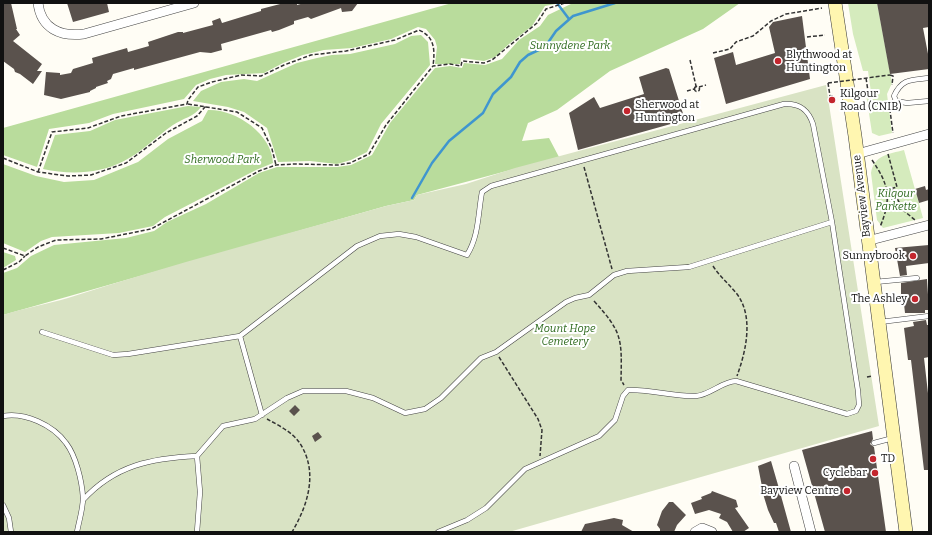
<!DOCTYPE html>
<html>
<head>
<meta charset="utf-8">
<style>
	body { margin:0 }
	#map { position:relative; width:932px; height:535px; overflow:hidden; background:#fffdf5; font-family:Bitter,serif }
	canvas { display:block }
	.frame { position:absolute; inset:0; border:4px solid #111; pointer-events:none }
</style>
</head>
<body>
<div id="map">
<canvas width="932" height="535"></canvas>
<div class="frame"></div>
</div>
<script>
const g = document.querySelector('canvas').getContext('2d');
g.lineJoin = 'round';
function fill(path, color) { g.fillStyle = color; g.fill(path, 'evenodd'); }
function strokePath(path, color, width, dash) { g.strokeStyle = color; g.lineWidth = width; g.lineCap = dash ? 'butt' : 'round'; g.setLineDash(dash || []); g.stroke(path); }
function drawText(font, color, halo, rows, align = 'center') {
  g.font = font + ' Bitter,serif'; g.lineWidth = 4; g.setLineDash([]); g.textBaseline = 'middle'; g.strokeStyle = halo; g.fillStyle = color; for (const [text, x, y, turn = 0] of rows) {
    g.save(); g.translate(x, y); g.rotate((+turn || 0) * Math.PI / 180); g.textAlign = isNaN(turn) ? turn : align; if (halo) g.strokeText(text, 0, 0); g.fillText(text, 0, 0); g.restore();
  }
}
const green = new Path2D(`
	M848,3H877L892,83L887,94L892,133L879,136L872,133L866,94L871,92L868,71H863L853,34Z
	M904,150L923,218L883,228L877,220L871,173C874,155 889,154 904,150Z`);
const forest = new Path2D(`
	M452,3H560L545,6L532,26L509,44L495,57L484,61L461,58L460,64H435L437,47L435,40L426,29L418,27L391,39L352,48L324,50L303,55L283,63L264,73L226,75L210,79L196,85L184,99L113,114L89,123L49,129L37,167L3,155V128Z
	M573,3H740L703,29L610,71L557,110L528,123L522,141L549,138L559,157L417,195L414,200L386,206L3,315V273L17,268L31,256L54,245L126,238L154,231L167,222L206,204L259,173L277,167H337L351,165L372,155L390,123L435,68L450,66L462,68L464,63L485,65L502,59L519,40L540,26L548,15Z
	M421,35L428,42L430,65L381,124L367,152L351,160L337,164L310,161L278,162L267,128L244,112L228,107L193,101L201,91L221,82L244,79L257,81L297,63L317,58L332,55L350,54L395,44L411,36Z
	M188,106L201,107C194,117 183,118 173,125C157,136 142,152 124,161C99,174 70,175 43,169L55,135L90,131L115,120Z
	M208,110C236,109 272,134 273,163L256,170L165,217L153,226L119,233L52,237L41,241L25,252L3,243V164L36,176L64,182L94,180L138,162L168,139L202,121Z
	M3,252L15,256L16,260L3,268Z`);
const cemetery = new Path2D(`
	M826,85L879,426L509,532H3V315C24,308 47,304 68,298C173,264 280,236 386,206L414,200L417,195L466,184L515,168Z`);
const stream = new Path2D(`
	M557,3L569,19
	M412,198L432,163L449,141L483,113L493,94L511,77L520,62L528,55L545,47L556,31L573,16L615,3`);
const building = new Path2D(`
	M3,3H11L17,29H16L20,35L13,41L42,64L37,71H42L33,84L20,74L15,72L14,69L3,61Z
	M67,3H107L109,12L73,22Z
	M284,3H297V5L304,3H358L352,11L342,12L341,8L311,19L308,17L294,21V24L279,30L272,32L271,30L221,44L222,50L211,53L200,52L134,70V68L113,74L111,79L107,81L108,83L96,87V88L90,91V92L61,99L44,95L46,72L60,73V75L71,73L73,69L93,63L92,58L127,48L128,52L149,46L148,42L178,32H183V33L213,25L212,21L220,18L222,23L261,11V9Z
	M877,3H929V27L923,28L929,59V69L890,74Z
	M802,16L810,79L726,104L714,58L733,52L736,65L775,53L769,27L773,22Z
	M666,68L669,69L685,120L578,150L569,113L594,97L600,108L644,94L639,77Z
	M925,186L926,190L929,189V200L919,203L915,189Z
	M929,245V263L906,266L907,275L900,276L895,248Z
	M927,279L929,310H925V313H905L904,304H901V283Z
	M926,320L927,325H929V357L924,358L929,402V470H924L911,360H908L904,328L914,326L913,322Z
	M295,405L300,410L294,416L289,411Z
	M872,431L873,439L870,444L874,447L886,532H825L802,450Z
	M318,432L322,437L315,442L312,436Z
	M771,461L778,485L791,532H779L776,523H774L768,510L764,497L758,466Z
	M712,491L736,500L738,507L735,508L749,528L743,532H733L727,522L719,518L721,514L709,510L695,514L691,503L702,499L701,497L711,493Z
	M669,502H673L686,515L677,525L674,532H660V529L657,525L662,511Z
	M614,518L623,520L622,525L634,532H581L585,524Z`);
const path = new Path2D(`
	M807,37L825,35
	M713,53L730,49L736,42L753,36L771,21L786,14L822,8
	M690,60L696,86
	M890,75L893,76L892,85
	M828,83L830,96H833
	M694.5 89a2.5 2.5 0 1 1 5 0a2.5 2.5 0 1 1-5 0Z
	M699,87L706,85
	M687,91L694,89
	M865,91H868L866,78
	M889,103L893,133
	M188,104L237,112L262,128L272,149L276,165
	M888,154L897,187L889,189
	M3,158L38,172L68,176L91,175L126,163L166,133L197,116L206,106
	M872,160C889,185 892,198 880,227
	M584,167L612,269
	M38,172L52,132L88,128L121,116L187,104L188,100L198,87L212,82L241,75L261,76L284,65L311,55L346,51L395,40L419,30C435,37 435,50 433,66
	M892,188L903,210L915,220
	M3,248L25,256L38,247L56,240L101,239L151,229L259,171L276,165L295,164L338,165L350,163L369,154L386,125L433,66L450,64L461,66L462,61L484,63L492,60L537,23L546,9L565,3
	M713,266C720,277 729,284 737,294C754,317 746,351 737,376
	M3,270L19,262L25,256
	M594,301C622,332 622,338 621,380L624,385
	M499,357L538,419L542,430L540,456
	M867,377L872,376
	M267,419C278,425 292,432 299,442C319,471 308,505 292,532`);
const service = new Path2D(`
	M929,78C912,80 902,78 894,96L896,101L907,103L929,101
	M875,282L917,278
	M880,322L929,316
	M42,332L113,355L128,354L240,336L357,246L380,236L399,234L416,237L467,255C479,236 478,213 482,192L491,186L784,104C799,103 808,109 813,124L832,222L858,391L859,405L856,411L847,414L736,381C723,381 710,395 696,396C673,397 651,389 628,390L623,396L615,420L599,436L525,469L486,508L467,520L438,532
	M240,336L262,415
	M3,416C25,412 53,425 66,443C76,456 82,481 83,498C83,509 79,521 77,532
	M874,443L893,438
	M83,500C115,465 152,458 197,456
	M3,505L9,518L11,532
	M197,532L200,492L197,456L223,426L255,419L287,398L303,391H346L373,398L405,413L425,409L441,398L481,358L496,352L566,302L575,298L589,295L614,275L627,271L689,267L832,222`);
const minor = new Path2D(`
	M38,3C41,29 61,37 84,34L194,3
	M857,154L929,134
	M867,241L929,225
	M794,466L811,532
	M695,532L702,528L712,532`);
const secondary = new Path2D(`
	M835,3L855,136L906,532`);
const pathBridge = new Path2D(`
	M828,83L890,75`);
const markers = [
	[778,61,4,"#c4262e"],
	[832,100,4,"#c4262e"],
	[627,111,4,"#c4262e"],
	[913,256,4,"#c4262e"],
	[915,299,4,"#c4262e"],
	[873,459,4,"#c4262e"],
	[875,473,4,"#c4262e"],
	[847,491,4,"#c4262e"]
];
const parkNames = [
	["Sunnydene Park",570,46],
	["Sherwood Park",222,160],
	["Kilgour",896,194],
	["Parkette",896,207],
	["Mount Hope",565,329],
	["Cemetery",565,342]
];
const poiNames = [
	["Blythwood at",786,55],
	["Huntington",786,68],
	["Kilgour",840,94],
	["Road (CNIB)",840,107],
	["Sherwood at",635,105],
	["Huntington",635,118],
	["Sunnybrook",905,256,"right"],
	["The Ashley",907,299,"right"],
	["TD",881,459],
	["Cyclebar",867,473,"right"],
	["Bayview Centre",839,491,"right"]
];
const streetNames = [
	["Bayview Avenue",862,196,-97]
];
fill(green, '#d5ebbd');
fill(forest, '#b9dc9c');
fill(cemetery, '#d9e3c4');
strokePath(stream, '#3f96cf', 2.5);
fill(building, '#5a524d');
strokePath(service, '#444', 5.5);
strokePath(minor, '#444', 10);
strokePath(secondary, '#333', 14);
strokePath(path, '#333', 1.5, [4, 2]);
strokePath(service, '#fff', 4.5);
strokePath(minor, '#fff', 9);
strokePath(secondary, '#fff6b0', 13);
strokePath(pathBridge, '#333', 1.5, [4, 2]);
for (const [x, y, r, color] of markers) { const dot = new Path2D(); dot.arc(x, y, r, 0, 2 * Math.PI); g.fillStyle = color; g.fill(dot); strokePath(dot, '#fff', 1.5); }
drawText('italic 11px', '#2f6b1f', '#fff', parkNames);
drawText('11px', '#111', '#fff', poiNames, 'left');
drawText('11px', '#111', '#fff', streetNames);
</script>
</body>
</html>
